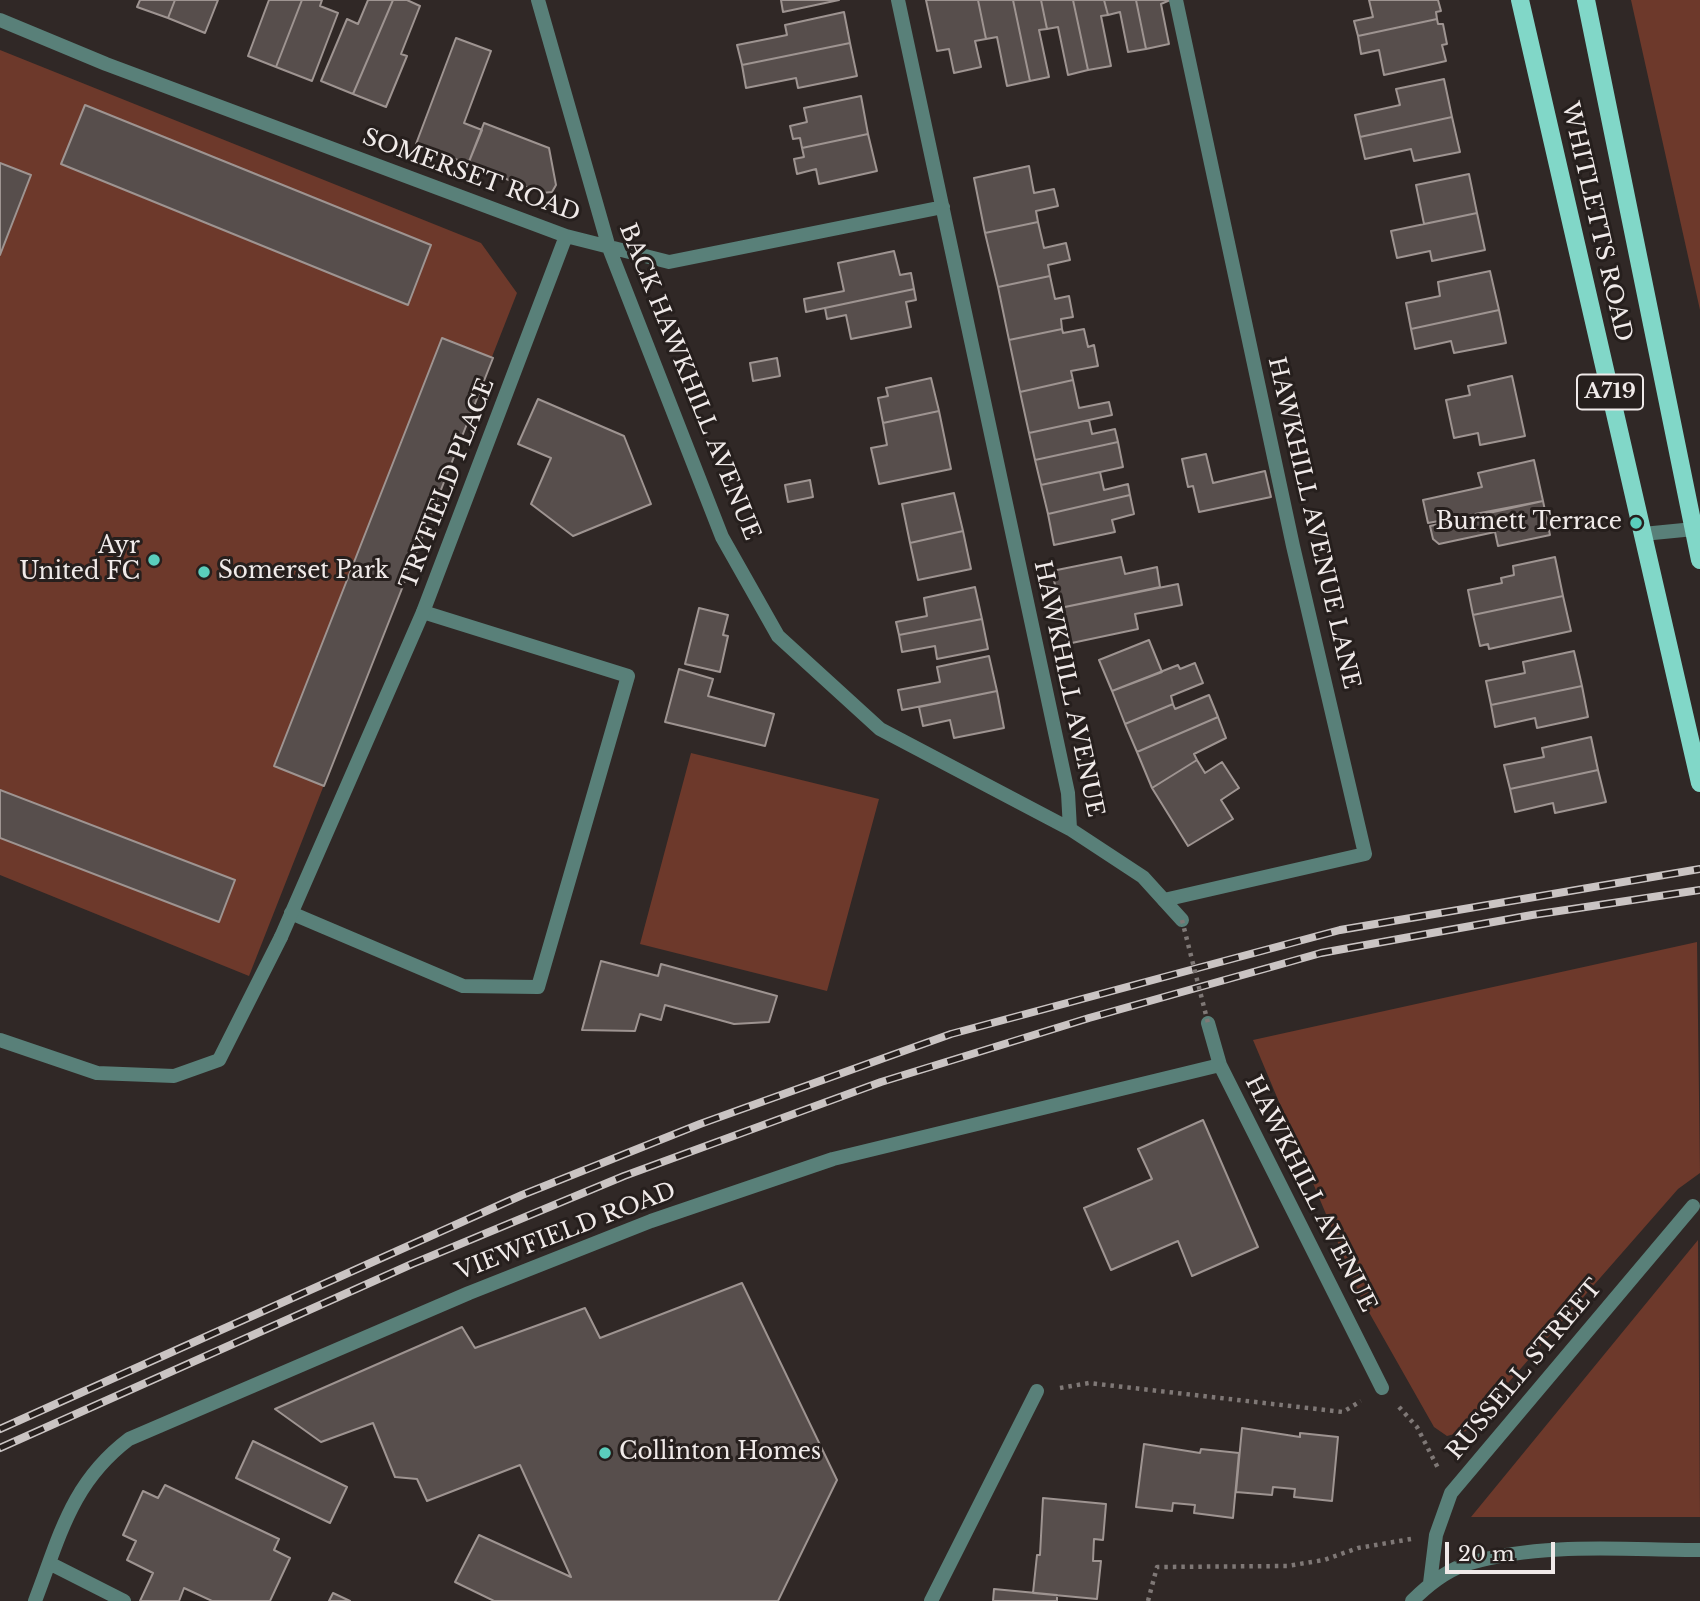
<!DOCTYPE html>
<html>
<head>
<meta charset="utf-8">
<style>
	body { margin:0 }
	#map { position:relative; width:1700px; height:1601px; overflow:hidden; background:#302826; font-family:"Libre Baskerville",serif }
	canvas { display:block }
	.scale { position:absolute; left:1445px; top:1542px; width:110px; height:32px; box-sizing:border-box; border:4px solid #f0eae9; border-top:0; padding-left:9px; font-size:21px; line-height:24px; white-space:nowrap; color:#f0eae9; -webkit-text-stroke:5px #261f1d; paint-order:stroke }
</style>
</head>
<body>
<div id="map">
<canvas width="1700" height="1601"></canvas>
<div class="scale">20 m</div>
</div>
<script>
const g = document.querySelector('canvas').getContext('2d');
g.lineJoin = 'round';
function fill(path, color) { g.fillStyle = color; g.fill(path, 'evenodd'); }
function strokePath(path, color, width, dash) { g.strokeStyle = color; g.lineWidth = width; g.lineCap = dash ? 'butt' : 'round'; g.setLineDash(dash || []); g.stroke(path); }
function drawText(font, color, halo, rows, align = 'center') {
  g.font = font + ' "Libre Baskerville",serif'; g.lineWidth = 6; g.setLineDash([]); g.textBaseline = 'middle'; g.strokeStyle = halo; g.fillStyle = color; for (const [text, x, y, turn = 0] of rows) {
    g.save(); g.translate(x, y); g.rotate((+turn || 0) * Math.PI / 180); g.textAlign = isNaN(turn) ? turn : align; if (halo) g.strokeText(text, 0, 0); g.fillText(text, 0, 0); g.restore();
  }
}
const green = new Path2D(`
	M1631,0H1700V310Z
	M0,50L481,243L517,293L249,976L0,875Z
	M691,753L879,799L827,991L640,944Z
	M1697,942L1700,1173L1678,1189L1466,1431L1447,1436L1434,1427L1362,1300L1253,1040Z
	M1698,1240L1700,1517H1471Z`);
const building = new Path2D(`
	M140,0H175L168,18L137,7Z
	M175,0H218L205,33L168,18Z
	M269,0H302L276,67L248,56Z
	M302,0H322L320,6L338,13L312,81L276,67Z
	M368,0H393L353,94L321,81L347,19L358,24Z
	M393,0H407L420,6L401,54L407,56L386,107L353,94Z
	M781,0H839L783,12Z
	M926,0H978L986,39L975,41L981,67L954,73L949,49L937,51Z
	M978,0H1013L1030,81L1007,86L997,37L986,39Z
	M1013,0H1041L1047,29L1039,30L1049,77L1030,81Z
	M1041,0H1073L1088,70L1068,75L1058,27L1047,29Z
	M1073,0H1104L1108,15L1101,16L1111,66L1088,70Z
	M1104,0H1136L1146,49L1128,52L1120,12L1108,15Z
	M1136,0H1170L1161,4L1169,44L1146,49Z
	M1369,0H1438L1441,11L1436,12L1437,19L1358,36L1354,21L1373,17Z
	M844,12L850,43L742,65L737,45L787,35L785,25Z
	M1437,19L1438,24H1443L1447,44L1442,45L1446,61L1384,75L1379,50L1361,54L1358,36Z
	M456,38L491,51L464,123L482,130L468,164L416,144Z
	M850,43L857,76L798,88L796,78L746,88L742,65Z
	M1444,79L1452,117L1360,137L1355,115L1400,105L1396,89Z
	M861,96L868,134L802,148L800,138L793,139L790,126L807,122L804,108Z
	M85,105L431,245L408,305L61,164Z
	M1452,117L1460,152L1414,161L1411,149L1365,159L1360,137Z
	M484,123L549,148L556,185L552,192L542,193L468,164Z
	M868,134L877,171L819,184L816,169L797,174L794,159L804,157L802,148Z
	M0,163L31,175L0,255Z
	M1029,166L1034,193L1054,189L1058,206L1036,211L1038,222L985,233L974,178Z
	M1469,174L1477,213L1424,224L1416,185Z
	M1477,213L1485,250L1432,261L1430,251L1397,258L1391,231Z
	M1038,222L1044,248L1066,243L1070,260L1048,265L1050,276L998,287L985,233Z
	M894,251L900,275L911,273L914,289L806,312L804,299L844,291L838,263Z
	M1490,271L1499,310L1411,329L1406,303L1440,296L1438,282Z
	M1050,276L1055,299L1069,296L1073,317L1061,319L1062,329L1009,340L998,287Z
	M914,289L916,300L906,302L911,327L851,339L846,315L827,319L825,308Z
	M1499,310L1506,343L1454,353L1451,341L1415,349L1411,329Z
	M1062,329L1063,333L1084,329L1088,347L1094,345L1098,366L1071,371L1073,380L1020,392L1009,340Z
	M442,338L493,358L324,786L274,766Z
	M777,358L780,376L753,381L750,363Z
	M1512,376L1525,436L1480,445L1478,433L1454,438L1446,400L1470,395L1468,386Z
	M931,378L939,411L883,423L878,398L888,396L886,388Z
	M1073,380L1079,408L1109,402L1112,415L1029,433L1020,392Z
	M538,399L624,436L651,504L573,536L531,504L551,458L518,444Z
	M939,411L951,469L879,484L871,448L887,445L883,423Z
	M1089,420L1092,434L1115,429L1118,442L1035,460L1029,433Z
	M1118,442L1123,467L1041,485L1035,460Z
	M1206,454L1213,483L1265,471L1271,497L1199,512L1193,486L1188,487L1182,459Z
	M1534,460L1543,501L1428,523L1423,500L1482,487L1478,473Z
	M1100,472L1104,490L1128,484L1130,495L1048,514L1041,485Z
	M810,480L813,497L788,502L785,485Z
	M954,493L963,531L910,543L902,504Z
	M1130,495L1134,514L1112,520L1115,532L1054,545L1048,514Z
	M1543,501L1550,535L1498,546L1495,532L1439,544L1433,539L1430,526Z
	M963,531L971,569L918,580L910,543Z
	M1121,557L1125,574L1157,567L1160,587L1060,608L1052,571Z
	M1555,557L1563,596L1473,615L1468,590L1502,583L1501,578L1514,575L1513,566Z
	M1178,584L1182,605L1135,614L1138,629L1067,644L1060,608Z
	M975,587L982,619L899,635L896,622L927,616L924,598Z
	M1563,596L1571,631L1489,649L1488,644L1480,646L1473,615Z
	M699,608L728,615L723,635L728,636L720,672L685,664Z
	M982,619L988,649L937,659L935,646L902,652L899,635Z
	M1149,640L1162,672L1112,691L1099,660Z
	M1574,651L1582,686L1491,705L1486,681L1525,673L1523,662Z
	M989,656L997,691L902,710L898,690L940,682L937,667Z
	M1195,663L1203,683L1171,696L1173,704L1125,724L1112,691L1178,665L1180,669Z
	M679,669L713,679L708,696L774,714L765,746L665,722Z
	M1582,686L1588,717L1537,728L1535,718L1495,727L1491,705Z
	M997,691L1004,728L954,738L950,720L923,726L919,707Z
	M1209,695L1218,717L1137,752L1125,724L1173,704L1175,709Z
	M1218,717L1226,738L1194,754L1197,760L1152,788L1137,752Z
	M1591,737L1598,770L1510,789L1504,765L1544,757L1542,748Z
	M1197,760L1205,773L1222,762L1239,788L1221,800L1233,819L1188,846L1152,788Z
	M1598,770L1606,802L1555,813L1553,803L1515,812L1510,789Z
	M0,790L235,880L219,922L0,838Z
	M601,961L658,976L661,964L777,996L769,1022L734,1024L665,1005L661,1020L640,1014L635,1031L582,1030Z
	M1203,1120L1258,1247L1192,1276L1178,1241L1111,1270L1084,1208L1152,1179L1138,1149Z
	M742,1283L837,1480L778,1601H494L455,1582L479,1535L571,1577L520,1465L427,1501L417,1479L395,1477L373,1423L321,1442L275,1409L462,1327L475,1348L585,1308L600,1338Z
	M1242,1428L1300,1437V1433L1338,1437L1332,1501L1294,1497L1295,1489L1273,1487L1272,1495L1236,1492Z
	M253,1441L347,1487L330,1523L236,1478Z
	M1144,1444L1200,1453L1201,1449L1239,1453L1233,1518L1194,1513L1195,1505L1173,1503L1172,1511L1136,1507Z
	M165,1485L279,1539L274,1550L290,1558L270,1601H212L184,1588L179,1601H140L153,1573L127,1560L136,1541L123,1535L143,1491L158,1498Z
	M1043,1498L1106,1504L1103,1540L1094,1539L1093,1561H1101L1097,1599L1033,1593L1037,1555H1040Z
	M994,1589L1057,1595V1601H993Z
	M333,1593L350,1601H329Z`);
const path = new Path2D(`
	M1060,1388L1089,1383L1343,1412L1361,1401
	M1399,1407L1417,1427L1439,1470
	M1148,1601L1157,1567L1287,1566L1324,1560L1358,1548L1411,1539`);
const service = new Path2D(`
	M1643,534L1694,529
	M1164,900L1365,854L1293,546L1176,0
	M291,913L463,986L538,987L628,676L423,612
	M0,1040L97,1073L174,1076L219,1060L281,937`);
const minor = new Path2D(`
	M538,0L609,248L722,537L778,636L880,729L1070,829
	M898,0L1068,793L1070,829L1143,877L1182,920
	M0,20L106,64L566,236L669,262L943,207
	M281,937L423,612L566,236
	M1208,1023L1220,1065L1382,1388
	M49,1563L124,1601
	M1430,1583L1436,1535L1451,1493L1693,1206
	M35,1601C60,1536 71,1483 129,1439L469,1293L651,1221L833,1159L1220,1065
	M931,1601L1037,1391
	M1412,1601C1428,1585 1448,1569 1470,1563C1543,1542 1625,1550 1700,1550`);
const primary = new Path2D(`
	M1520,0L1700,783
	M1586,0L1700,560`);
const rail = new Path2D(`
	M0,1429L522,1195L700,1124L951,1034L1340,930L1700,869
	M0,1448L412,1264L624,1176L881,1082L1089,1018L1321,953L1532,915L1700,890`);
const pathBridge = new Path2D(`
	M1182,920L1208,1023`);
const markers = [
	[1636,523,7,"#5acebc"],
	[154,560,7,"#5acebc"],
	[204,572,7,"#5acebc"],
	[605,1453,7,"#5acebc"]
];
const shields = [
	[1610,392,66]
];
const shieldNames = [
	["A719",1610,392]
];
const streetNames = [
	["SOMERSET ROAD",471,176,20],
	["WHITLETTS ROAD",1596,222,77],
	["BACK HAWKHILL AVENUE",689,382,68],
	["TRYFIELD PLACE",448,484,-69],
	["HAWKHILL AVENUE LANE",1313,523,77],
	["HAWKHILL AVENUE",1068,689,78],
	["HAWKHILL AVENUE",1310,1194,63],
	["VIEWFIELD ROAD",566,1232,-21],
	["RUSSELL STREET",1525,1370,-50]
];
const poiNames = [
	["Burnett Terrace",1622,523],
	["Ayr",140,547],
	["United FC",140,573],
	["Somerset Park",218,572,"left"],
	["Collinton Homes",619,1453,"left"]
];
fill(green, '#6d392b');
fill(building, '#574e4c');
strokePath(building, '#9e9491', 2);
strokePath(path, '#7f7876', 4.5, [3.5, 5]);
strokePath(service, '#598079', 14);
strokePath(minor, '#598079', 14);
strokePath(primary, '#81d7c8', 18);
strokePath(rail, '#cac4c3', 8);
strokePath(rail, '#261f1d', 5, [16]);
strokePath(pathBridge, '#7f7876', 4.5, [3.5, 5]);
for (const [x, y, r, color] of markers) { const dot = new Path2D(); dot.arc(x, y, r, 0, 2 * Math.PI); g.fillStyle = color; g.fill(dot); strokePath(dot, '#261f1d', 2.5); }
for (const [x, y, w] of shields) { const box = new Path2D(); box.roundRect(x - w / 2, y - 17.5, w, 35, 5); g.fillStyle = '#261f1d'; g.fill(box); strokePath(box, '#f0eae9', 2); }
drawText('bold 21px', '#f0eae9', null, shieldNames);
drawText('23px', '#f0eae9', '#261f1d', streetNames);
drawText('23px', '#f0eae9', '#261f1d', poiNames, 'right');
</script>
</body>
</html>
